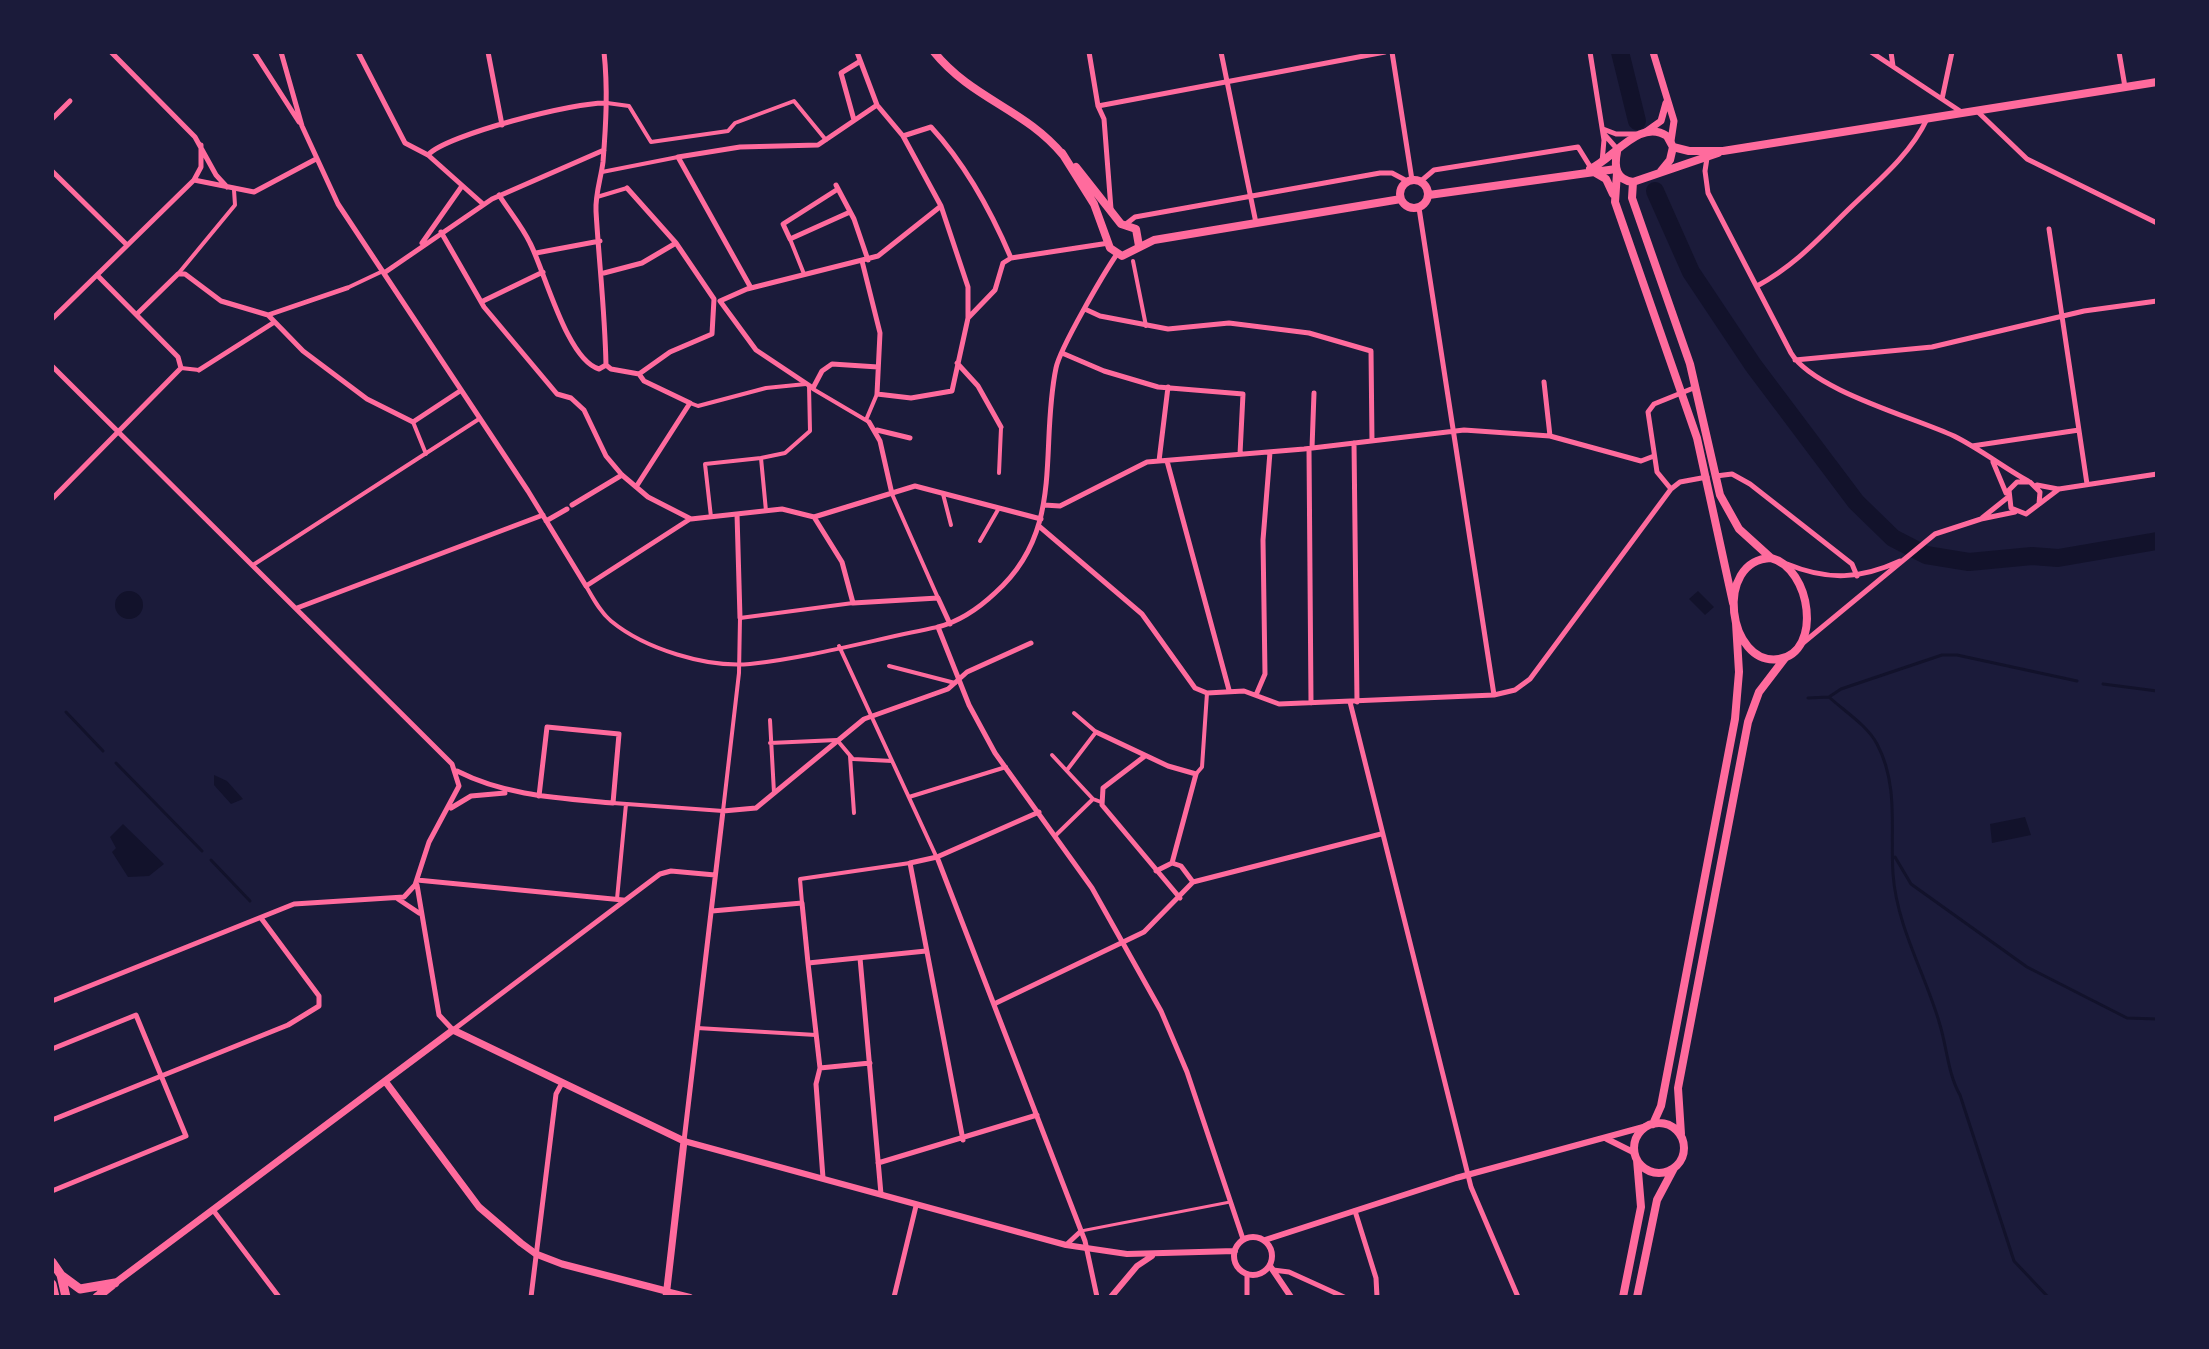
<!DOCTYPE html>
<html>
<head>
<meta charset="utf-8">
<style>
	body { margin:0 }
	#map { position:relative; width:2209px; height:1349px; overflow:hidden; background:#1b1b3a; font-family:"Archivo Narrow",sans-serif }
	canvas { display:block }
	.frame { position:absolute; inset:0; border:54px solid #1b1b3a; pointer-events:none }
</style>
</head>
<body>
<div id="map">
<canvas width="2209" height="1349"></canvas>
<div class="frame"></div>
</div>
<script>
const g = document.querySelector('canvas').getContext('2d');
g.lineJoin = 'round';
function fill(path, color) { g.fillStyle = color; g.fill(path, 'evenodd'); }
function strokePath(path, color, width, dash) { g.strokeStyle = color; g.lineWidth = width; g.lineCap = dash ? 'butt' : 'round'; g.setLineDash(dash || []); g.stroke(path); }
const water = new Path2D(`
	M1698,591L1714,607L1705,615L1689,599Z
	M115 605a14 14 0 1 1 28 0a14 14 0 1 1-28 0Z
	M214,775L227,781L243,799L231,804L214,785Z
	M2025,817L2031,835L1992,843L1990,824Z
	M123,824L164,864L149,876L128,877L112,852L116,848L110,837Z`);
const stream = new Path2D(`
	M2103,684L2157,691
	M1829,697L1841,689L1942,655H1957L2077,681
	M1808,698L1829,697C1844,711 1867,725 1877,744C1899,785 1890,830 1893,874C1897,928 1926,975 1940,1025C1947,1048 1948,1074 1960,1095L2014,1261L2048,1297
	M66,712L103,751
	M116,763L202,851
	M1895,857L1911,884L2027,967L2127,1018L2157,1019
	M211,860L250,901`);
const river = new Path2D(`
	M1620,52L1637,121
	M1655,191L1691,272L1753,365L1856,502L1893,538L1926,555L1969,562L2032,556L2058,558L2157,541`);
const service = new Path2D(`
	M1081,1231L1230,1202`);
const pedestrian = new Path2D(`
	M607,103L629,106L651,142L728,131L735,123L794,101L826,140
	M602,172L678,157
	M597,197L627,188
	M790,239L804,274
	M1133,261L1146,326
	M178,274L235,205L234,190
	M347,288L383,271
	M181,368L199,370
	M813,389L869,422
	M690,403L698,406L766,388L806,384
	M866,420L877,394
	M413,422L426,454
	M761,458L785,453L810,431L809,386
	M999,473L1001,428
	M892,494L938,598
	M943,494L951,525
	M711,517L705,464L761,458L766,511
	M980,541L999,508
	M253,565L479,419
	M586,586C593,598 600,612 611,621C645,649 707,668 750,664C813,657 876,639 938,627
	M839,646L936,856
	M889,666L955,683
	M770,720L774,793
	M770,743L837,740L853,759L892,761
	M1052,755L1093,799L1101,802
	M850,756L854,813
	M1067,770L1096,732L1074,713
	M1196,774L1202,767L1207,693
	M909,797L1006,767
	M613,803L723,811L739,673L740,618L853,603
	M1056,835L1093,799
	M617,899L626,804
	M802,903L800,879L910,863
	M697,1028L816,1035`);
const minor = new Path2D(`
	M111,52L195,137L216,175L227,187
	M254,52L299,122
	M281,52L302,126L338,204L528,491L586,586L690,519
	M358,52L405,143L428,155L483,204
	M488,52L502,125
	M604,52C608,89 606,124 603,162C601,178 595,195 596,211C599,262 605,313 606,365
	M857,52L877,105L903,136L941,206L968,287V318L952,391L911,398L877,394L880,333L862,261
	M1089,52L1098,106L1104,119L1111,209
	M1221,52L1256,223
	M1392,52L1412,180
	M1590,52L1604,140L1602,162
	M1871,52L1963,113
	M1891,52L1893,66
	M2119,52L2125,87
	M1942,99L1952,52
	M1098,106L1385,52
	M1978,112L2027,159L2157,223
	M52,119L70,101
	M854,120L841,73L859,62
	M1603,129L1616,134H1636
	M1604,134L1618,150
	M903,136L931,127C966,165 991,211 1011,258
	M428,155C445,135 578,101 607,103
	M1707,158L1705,171L1708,193L1791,353C1813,390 1913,417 1954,436C1980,449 2003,467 2028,481
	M52,171L127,245
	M194,180L254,192L316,159
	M1421,181L1434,170L1578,147L1591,168
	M836,185L854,219L868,260
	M627,188L676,243L714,299L712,334L670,352L639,374
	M838,189L783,224L790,239L850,212
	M499,195C509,211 522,226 530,243C545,272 567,360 599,369L606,365
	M1419,208L1494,695
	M1126,224L1135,217L1380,173H1392L1407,181
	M2049,229L2087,484
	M441,232L484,307L557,394L571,398L584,410L606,456L622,475L648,497L691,519L782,509L814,517L915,486L1041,519
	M422,243L462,186
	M536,253L600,241
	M1117,254C1104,273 1060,348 1056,368C1039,449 1066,530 995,593C978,609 961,621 938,627L969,705L995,753L1092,888L1161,1011L1187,1072L1243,1239
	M1011,258L1109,243
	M384,273L492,199L604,150
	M604,273L642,263L676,243
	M1757,286C1797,264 1819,238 1851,207C1878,181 1910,155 1927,119
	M751,288L678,157L740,147L818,145L877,105
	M481,302L543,272
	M1087,310L1100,316L1168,329L1229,323L1309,333L1371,351L1372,441
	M137,314L178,274H185L221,301L268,315L303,351L367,399L413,422L460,391
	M268,315L347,288
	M969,317L995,290L1003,263L1011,258
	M52,319L194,180L201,167V145
	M1062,353L1104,371L1158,387L1243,394L1240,454
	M1795,360L1932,347L2084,311L2157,301
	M957,363L978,386L1001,427
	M606,365L611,369L639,374L644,381L690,403L636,487
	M52,366L452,764L459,786L429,842L415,885L404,897L294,904L52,1001
	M878,367L832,364L822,371L813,388L756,350L720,301L747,289L878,256L941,206
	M199,370L273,323
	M1544,382L1550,436
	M869,422L880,441L892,494
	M877,430L910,438
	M1354,443L1357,702
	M1972,446L2079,430
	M1312,448L1314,393
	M1309,449L1311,703
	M1159,461L1168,387
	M1167,461L1229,690
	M1993,462L2006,493
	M1716,476L1732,474L1750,484L1852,564L1857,576
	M2037,485L2058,489
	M1671,489L1657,472L1648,412L1654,404L1696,387
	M52,499L181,368L178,357L97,275
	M2039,504L2040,492L2030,482H2017L2009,490L2011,508L2026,514L2059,489L2157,474
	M572,505L622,475
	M1044,505L1060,506L1147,462L1304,449L1464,430L1550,436L1641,461L1654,456
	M737,514L740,618
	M814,517L842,562L853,603L938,598L950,624
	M1982,518L2007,498
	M546,521L567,509
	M1040,527L1142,614L1195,688L1207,693L1244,691L1279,704L1494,695L1515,690L1530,679L1671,489L1680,482L1707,477
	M1787,564C1828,581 1861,579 1900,561
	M297,608L543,515
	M1803,643L1935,534L1981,519L2015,512
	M1256,695L1265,674L1263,540L1270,452
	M1350,702L1471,1187L1518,1297
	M1096,732L1168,766L1196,774L1172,863
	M1145,756L1103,788L1102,805L1180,898
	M457,771C506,796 559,798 613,803L619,734L547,727L539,796
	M451,808L471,796L505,793
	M937,857L1085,1241L1097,1297
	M417,880L623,900
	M1193,882L1381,834
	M417,885L439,1015L453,1030L660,874L671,871L715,875
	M398,899L419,913
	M712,911L802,903L808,963
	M860,958L881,1194
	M994,1004L1144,932L1193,882L1181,866L1172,863L1156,871
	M52,1049L136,1015L186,1136L52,1191
	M820,1068L870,1063
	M52,1120L288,1025L319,1006V996L261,918
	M963,1140L910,863L937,857L1039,812
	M684,1141L723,811L756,808L864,719L948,689L967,672L1031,643
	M878,1163L1037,1115
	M823,1178L816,1084L820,1068L808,963L926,951
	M213,1210L279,1297
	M1355,1211L1376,1278L1377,1297
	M1066,1245L1080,1232
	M1273,1270L1289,1272L1344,1297
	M1247,1274V1297
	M531,1297L556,1094L562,1083
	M894,1297L916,1206`);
const tertiary = new Path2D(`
	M1607,1139L1635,1153
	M684,1141L1066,1245L1127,1254L1235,1251
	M1234 1256a19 19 0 1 1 38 0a19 19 0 1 1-38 0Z
	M1265,1240L1456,1178L1647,1126
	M1270,1266L1291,1297
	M666,1291L690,1297
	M1111,1297L1137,1266L1152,1256`);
const secondary = new Path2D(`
	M1653,52L1674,121L1671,141
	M1647,131L1661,121L1666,103
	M385,1081L479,1207L521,1243L536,1254L562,1264L666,1291
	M115,1283L453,1030L684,1141L666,1297`);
const primary = new Path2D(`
	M934,52C972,99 1025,109 1063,155
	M1673,147L1689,151H1723L2157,82
	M1617,152C1614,167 1616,180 1633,182L1718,153
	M1062,153L1094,204L1110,248L1122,256L1154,240L1401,199
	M1076,167L1121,224L1136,229L1139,246
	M1590,169C1614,158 1640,118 1667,136L1673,147L1670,160L1661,171
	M1594,172L1606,179L1613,194
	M1617,173L1615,202L1697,438L1733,603
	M1400 194a14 14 0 1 1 28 0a14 14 0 1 1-28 0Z
	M1633,182L1632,198L1690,364L1720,495L1739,529L1771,558
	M1429,195L1616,169
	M1771,558C1811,568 1823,652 1779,659C1728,667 1713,560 1771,558Z
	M1634 1148a25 25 0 1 1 50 0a25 25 0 1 1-50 0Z
	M1653,1124L1661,1106L1735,719L1739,672L1736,623
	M1681,1134L1678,1088L1748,722L1759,692L1785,658
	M1623,1297L1641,1207L1637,1160
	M1637,1297L1657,1200L1674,1168`);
const trunk = new Path2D(`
	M52,1262L61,1275L66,1297
	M61,1275L80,1289L115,1283
	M52,1284L55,1297
	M97,1297L112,1285`);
fill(water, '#12122b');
strokePath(stream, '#12122b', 3);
strokePath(river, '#12122b', 18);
strokePath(service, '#ff6b9d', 3);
strokePath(pedestrian, '#ff6b9d', 4);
strokePath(minor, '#ff6b9d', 5);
strokePath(tertiary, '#ff6b9d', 6);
strokePath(secondary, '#ff6b9d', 7);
strokePath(primary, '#ff6b9d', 8);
strokePath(trunk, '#ff6b9d', 9);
</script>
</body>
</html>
